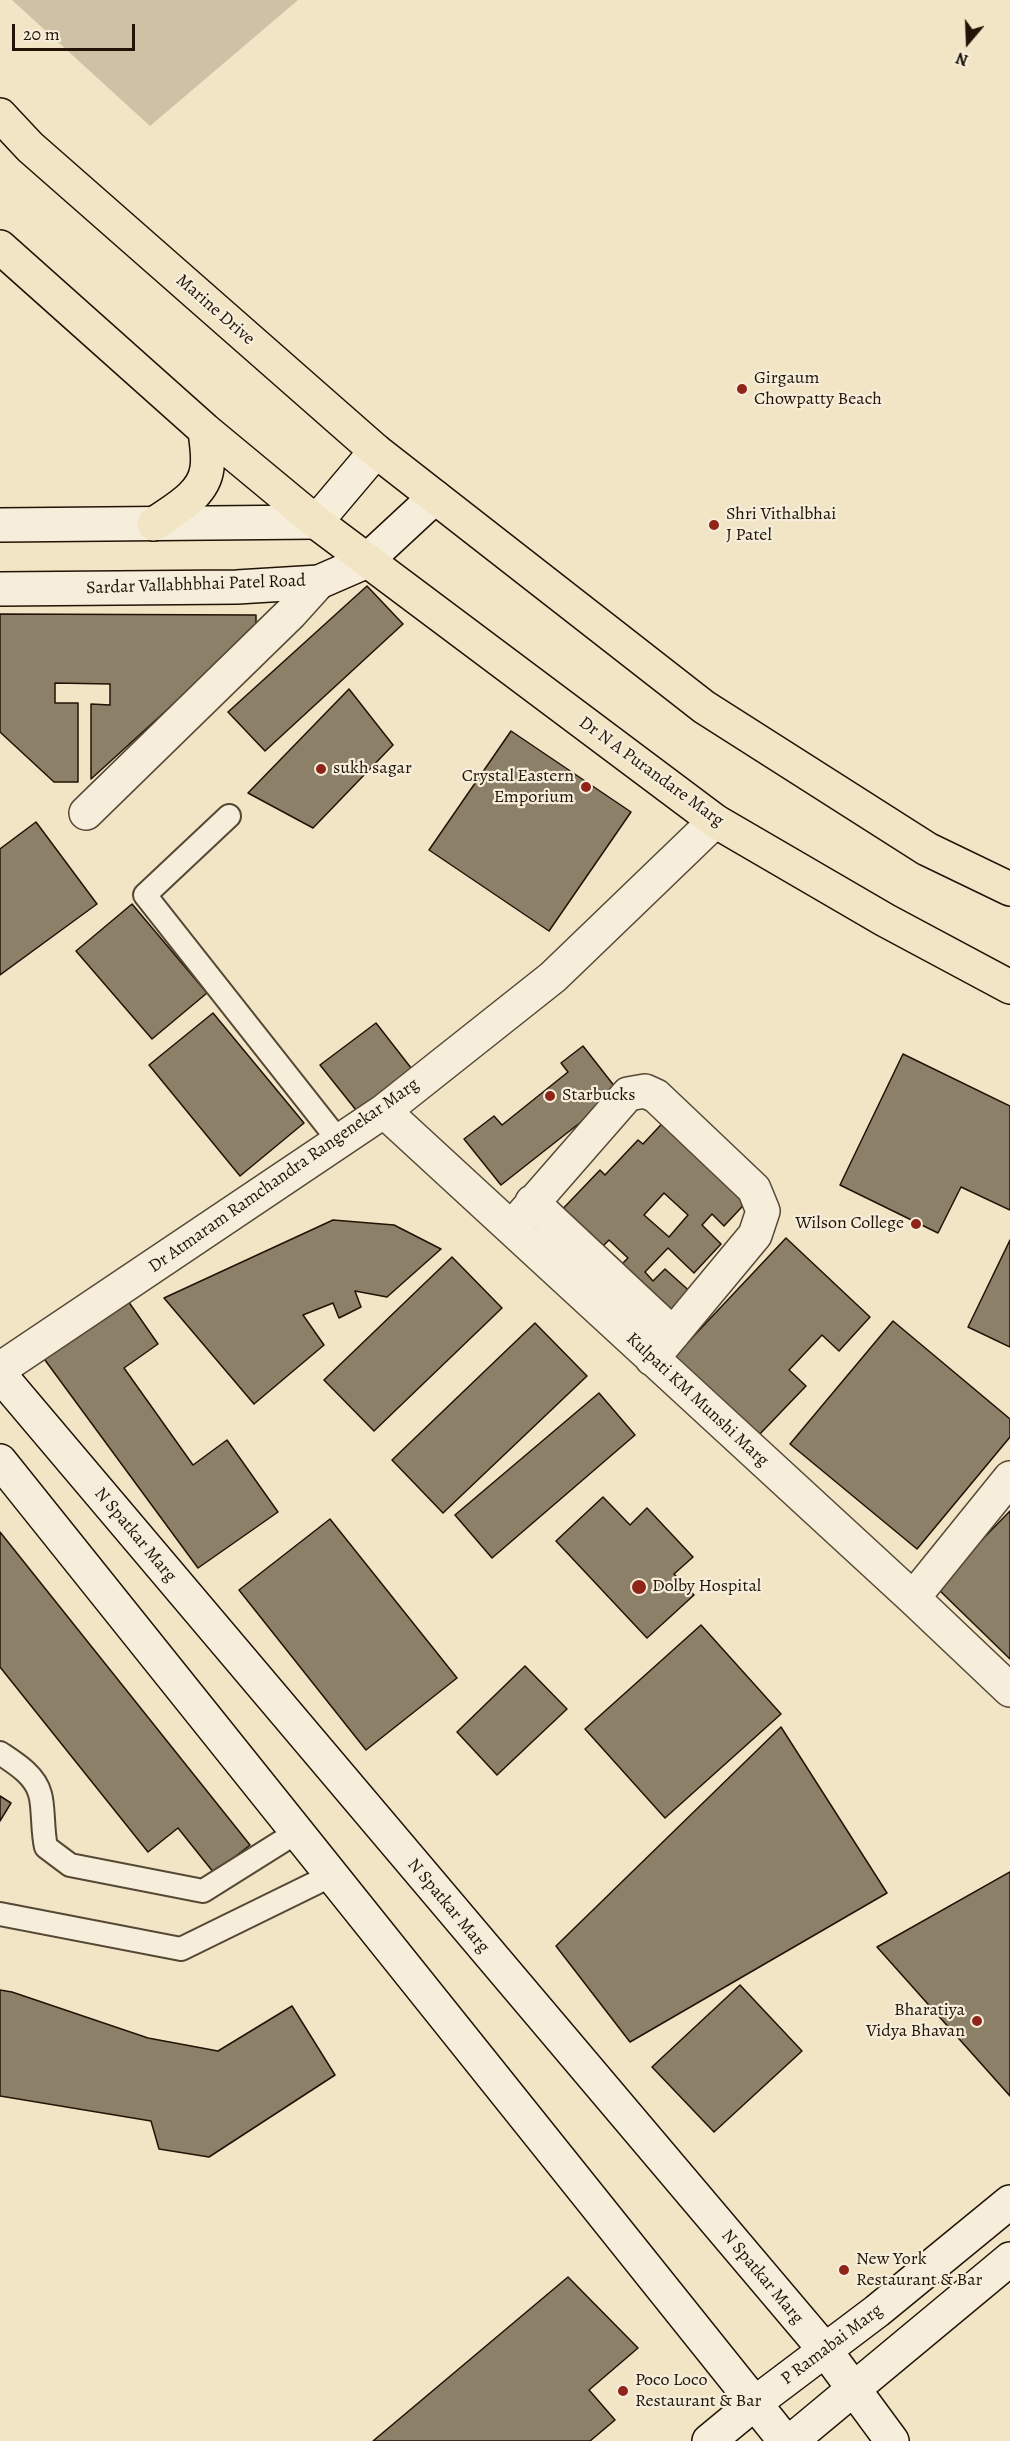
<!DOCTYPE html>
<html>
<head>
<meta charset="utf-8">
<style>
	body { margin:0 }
	#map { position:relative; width:1010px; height:2441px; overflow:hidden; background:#f1e5c6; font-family:Alegreya,serif }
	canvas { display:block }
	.north { position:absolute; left:938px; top:12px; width:60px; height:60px; -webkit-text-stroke:4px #f6eeda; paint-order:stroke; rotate:199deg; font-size:16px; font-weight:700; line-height:24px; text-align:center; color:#211305 }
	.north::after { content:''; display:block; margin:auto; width:21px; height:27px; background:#211305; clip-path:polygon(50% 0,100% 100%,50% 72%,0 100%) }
	.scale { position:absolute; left:12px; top:24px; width:123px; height:27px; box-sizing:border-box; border:3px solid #211305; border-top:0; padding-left:8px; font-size:18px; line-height:21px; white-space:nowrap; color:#211305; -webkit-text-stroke:4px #f6eeda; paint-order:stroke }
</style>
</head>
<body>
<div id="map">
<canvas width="1010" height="2441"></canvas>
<div class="north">N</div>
<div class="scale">20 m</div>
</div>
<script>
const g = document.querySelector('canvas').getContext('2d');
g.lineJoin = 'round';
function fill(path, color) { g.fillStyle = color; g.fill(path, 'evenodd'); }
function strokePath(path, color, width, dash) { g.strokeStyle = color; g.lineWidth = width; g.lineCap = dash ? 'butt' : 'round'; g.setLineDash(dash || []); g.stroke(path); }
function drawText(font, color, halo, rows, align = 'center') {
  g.font = font + ' Alegreya,serif'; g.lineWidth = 4.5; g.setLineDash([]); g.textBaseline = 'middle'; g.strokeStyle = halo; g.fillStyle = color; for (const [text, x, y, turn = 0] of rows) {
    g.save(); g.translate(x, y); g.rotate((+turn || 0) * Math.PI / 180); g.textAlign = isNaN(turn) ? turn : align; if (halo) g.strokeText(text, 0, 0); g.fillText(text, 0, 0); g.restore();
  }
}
const green = new Path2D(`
	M12,0H298L150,126Z`);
const building = new Path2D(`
	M367,586L403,624L265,751L228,712Z
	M0,614L256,615V629L91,779V704L110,705V684L55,683V703H78V782H54L0,732Z
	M349,689L393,745L313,828L248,793Z
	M511,731L631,812L549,931L429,850Z
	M36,822L97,904L0,975V849Z
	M132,904L207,993L152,1039L76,951Z
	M213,1013L304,1123L240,1176L149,1065Z
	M376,1023L415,1073L360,1115L320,1065Z
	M583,1046L619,1092L501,1185L464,1139L494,1116L502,1125L568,1072L561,1063Z
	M903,1054L1010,1106V1210L961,1187L938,1233L840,1185Z
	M671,1114L755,1193L724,1226L712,1214L702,1225L721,1244L694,1273L668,1248L645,1272L653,1281L665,1269L695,1296L668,1325L613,1273L628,1258L609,1240L594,1255L554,1218L600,1170L605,1175L638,1140L643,1144ZM664,1193L688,1215L669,1237L644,1215Z
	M333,1220L394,1225L441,1249L387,1297L355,1291L361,1307L339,1318L333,1303L303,1315L324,1345L254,1404L164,1298Z
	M786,1238L870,1317L839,1351L822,1335L789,1370L806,1386L757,1437L673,1358Z
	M1010,1240V1347L968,1327Z
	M452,1257L502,1308L374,1431L324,1380Z
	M128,1301L158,1344L124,1368L193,1465L227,1440L278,1512L198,1568L42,1356Z
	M893,1321L1010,1419V1437L917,1549L790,1444Z
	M535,1323L587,1376L443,1513L392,1460Z
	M599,1393L635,1435L492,1558L455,1515Z
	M603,1497L630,1525L647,1508L693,1557L674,1574L694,1595L647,1638L556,1541Z
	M1010,1511V1659L936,1587Z
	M330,1519L457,1678L366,1750L239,1590Z
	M0,1532L250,1845L214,1873L178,1828L148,1852L0,1667Z
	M701,1625L781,1714L665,1818L585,1729Z
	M525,1666L567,1709L497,1775L457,1732Z
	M781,1727L887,1893L630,2042L556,1946Z
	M0,1796L11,1803L0,1821Z
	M1010,1872V2096L877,1947Z
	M740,1985L802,2051L714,2132L652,2067Z
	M0,1990L12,1992L148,2038L218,2051L292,2006L335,2075L209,2157L159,2149L151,2121L0,2096Z
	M568,2277L638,2348L589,2390L615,2420L590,2441H373Z`);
const lane = new Path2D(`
	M229,816L145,895L339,1141
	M0,1753C15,1763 35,1775 40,1794C44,1807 42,1830 46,1847L70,1865L203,1891L297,1832
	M0,1914L181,1949L332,1875`);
const street = new Path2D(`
	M86,813L291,613L319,582
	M384,1111L913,1598L1010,1690
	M532,1202L673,1334
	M511,1228L628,1094L645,1091L656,1096L754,1189L763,1211L755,1235L652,1359
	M0,1369L384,1111L553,977L715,821
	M913,1598L1010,1478`);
const secondary = new Path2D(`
	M0,525L316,522L376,451
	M0,589L237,587L319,582L365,562L435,497
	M0,1375L825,2350L892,2441
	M0,1461L785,2441
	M709,2441L755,2403L877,2311L1010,2202
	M791,2441L1010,2259`);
const primary = new Path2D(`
	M0,115L30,147L376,451L704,707L927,849L1010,889
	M0,247L205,430L316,522L715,821L885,920L1010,987
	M154,524C174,510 204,495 207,468C209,455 206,442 205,430`);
const markers = [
	[742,389,6,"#8f2418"],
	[714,525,6,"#8f2418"],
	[321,769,6,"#8f2418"],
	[586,787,6,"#8f2418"],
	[550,1096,6,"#8f2418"],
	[916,1224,6,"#8f2418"],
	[639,1587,8,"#8f2418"],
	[977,2021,6,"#8f2418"],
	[844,2270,6,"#8f2418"],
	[623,2391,6,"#8f2418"]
];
const streetNames = [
	["Marine Drive",215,310,41],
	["Sardar Vallabhbhai Patel Road",196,585,-2],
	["Dr N A Purandare Marg",651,772,36],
	["Dr Atmaram Ramchandra Rangenekar Marg",284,1176,-35],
	["Kulpati KM Munshi Marg",697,1400,43],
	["N Spatkar Marg",135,1535,50],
	["N Spatkar Marg",448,1906,50],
	["N Spatkar Marg",762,2277,50],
	["P Ramabai Marg",832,2345,-37]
];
const poiNames = [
	["Girgaum",754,379],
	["Chowpatty Beach",754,400],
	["Shri Vithalbhai",726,515],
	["J Patel",726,536],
	["sukh sagar",333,769],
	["Crystal Eastern",574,777,"right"],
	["Emporium",574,798,"right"],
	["Starbucks",562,1096],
	["Wilson College",904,1224,"right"],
	["Dolby Hospital",652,1587],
	["Bharatiya",965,2011,"right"],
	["Vidya Bhavan",965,2032,"right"],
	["New York",856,2260],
	["Restaurant & Bar",856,2281],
	["Poco Loco",635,2381],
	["Restaurant & Bar",635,2402]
];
fill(green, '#cec1a5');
fill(building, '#8d8069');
strokePath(building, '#211305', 1.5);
strokePath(lane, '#554835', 26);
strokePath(street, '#554835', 36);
strokePath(secondary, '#211305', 36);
strokePath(primary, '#211305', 36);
strokePath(lane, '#f6eeda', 22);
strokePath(street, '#f6eeda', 33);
strokePath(secondary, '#f6eeda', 33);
strokePath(primary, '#f1e5c6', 33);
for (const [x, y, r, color] of markers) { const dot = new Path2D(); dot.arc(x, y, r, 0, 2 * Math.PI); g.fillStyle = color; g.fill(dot); strokePath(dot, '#f6eeda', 2); }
drawText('18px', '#211305', '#f6eeda', streetNames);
drawText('18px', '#211305', '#f6eeda', poiNames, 'left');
</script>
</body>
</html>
